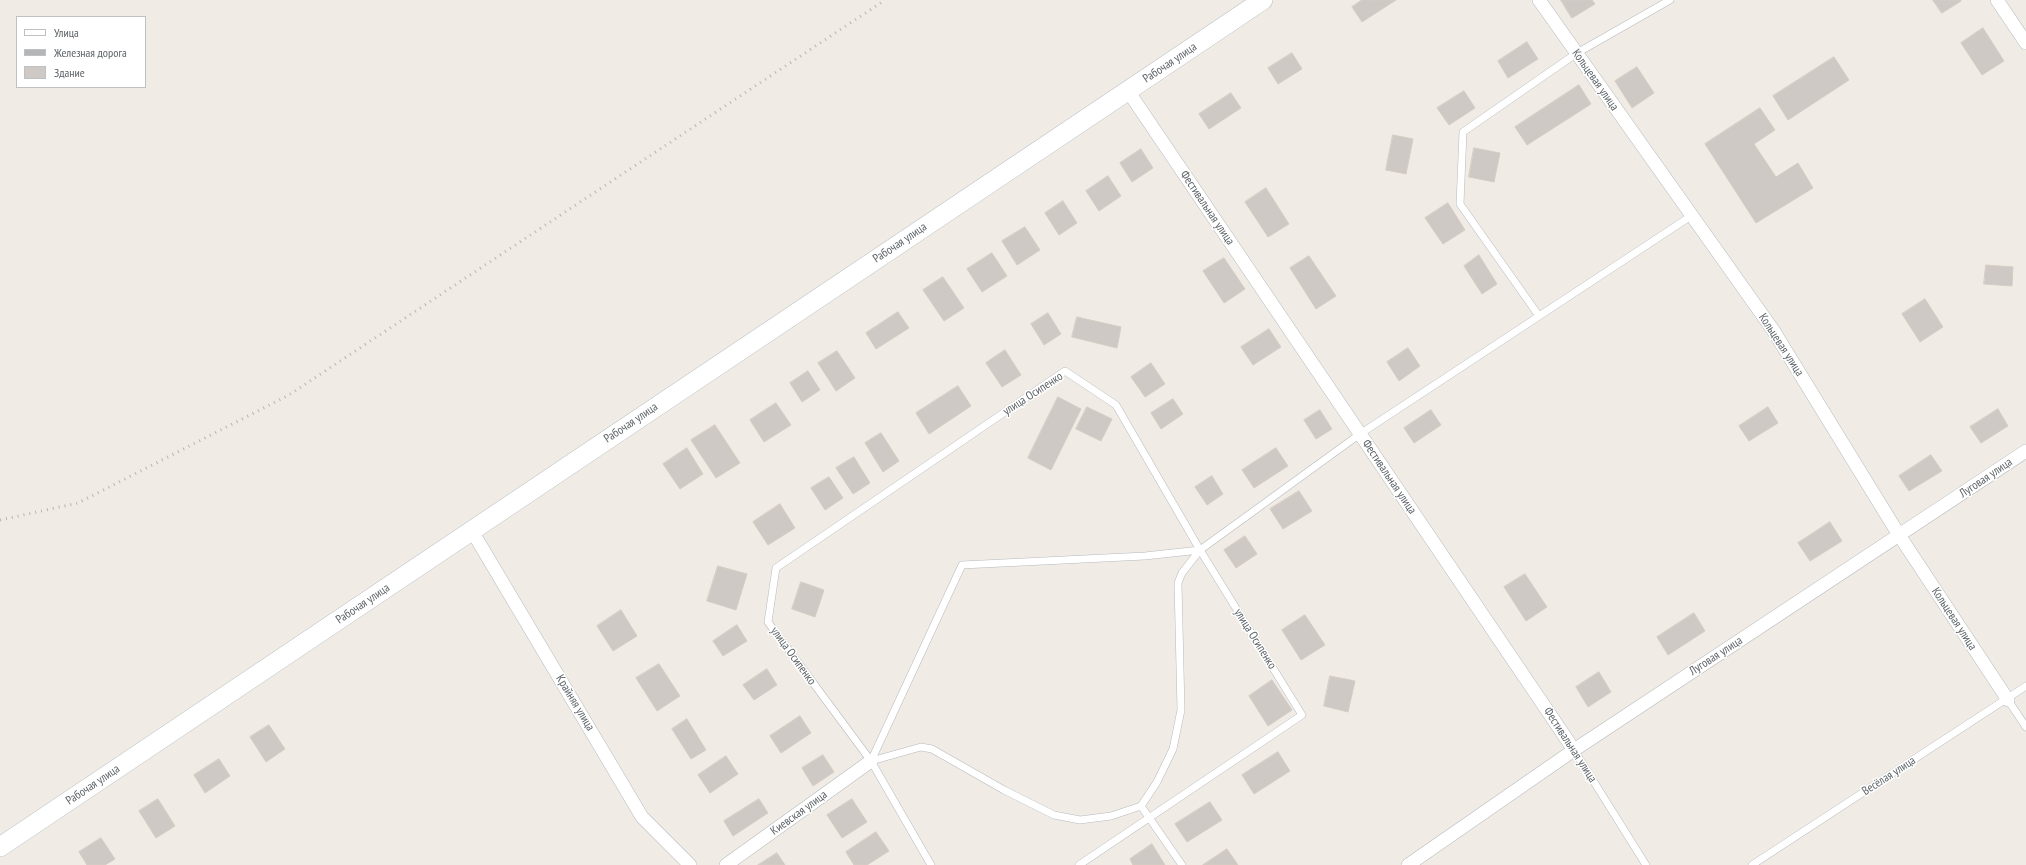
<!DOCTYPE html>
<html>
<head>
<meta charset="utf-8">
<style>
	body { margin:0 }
	#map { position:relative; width:2026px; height:865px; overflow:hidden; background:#f0ece5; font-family:"PT Sans Narrow",sans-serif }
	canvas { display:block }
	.legend { position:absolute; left:16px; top:16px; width:130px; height:72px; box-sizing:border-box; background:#fff; border:1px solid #bec1c2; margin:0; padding:5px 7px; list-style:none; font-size:12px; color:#5d6367 }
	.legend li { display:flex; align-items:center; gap:8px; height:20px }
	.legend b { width:20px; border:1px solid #bec1c2 }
</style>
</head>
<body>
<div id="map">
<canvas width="2026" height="865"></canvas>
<ul class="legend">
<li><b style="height:5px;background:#fff"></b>Улица</li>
<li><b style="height:5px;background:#b4b5b6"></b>Железная дорога</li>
<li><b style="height:11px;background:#cec9c4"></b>Здание</li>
</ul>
</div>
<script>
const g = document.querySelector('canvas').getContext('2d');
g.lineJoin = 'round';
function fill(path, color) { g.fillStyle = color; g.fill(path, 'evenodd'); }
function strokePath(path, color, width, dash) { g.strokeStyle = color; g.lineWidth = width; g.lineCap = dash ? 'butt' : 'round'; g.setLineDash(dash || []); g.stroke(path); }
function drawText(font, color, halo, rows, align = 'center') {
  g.font = font + ' "PT Sans Narrow",sans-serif'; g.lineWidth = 3; g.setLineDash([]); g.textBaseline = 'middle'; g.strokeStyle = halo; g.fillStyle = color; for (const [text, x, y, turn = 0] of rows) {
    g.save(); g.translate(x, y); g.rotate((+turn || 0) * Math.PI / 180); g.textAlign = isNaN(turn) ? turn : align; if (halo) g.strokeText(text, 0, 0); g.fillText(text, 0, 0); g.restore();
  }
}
const building = new Path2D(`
	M1362,0H1396L1362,22L1352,7Z
	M1561,0H1592L1595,4L1572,18Z
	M1933,0H1961V1L1942,13Z
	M1983,28L2004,61L1982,75L1961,43Z
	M1527,42L1538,59L1508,78L1498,61Z
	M1292,53L1302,69L1278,84L1268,68Z
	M1834,57L1849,80L1788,120L1773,96Z
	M1637,67L1654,93L1632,108L1615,81Z
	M1579,85L1591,104L1527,145L1515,127Z
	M1464,91L1475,108L1449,125L1437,108Z
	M1231,93L1241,108L1209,129L1199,114Z
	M1760,108L1775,130L1754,144L1776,177L1798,163L1813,188L1756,223L1705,144Z
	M1393,135L1413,139L1406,174L1386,170Z
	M1474,148L1500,153L1494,182L1469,177Z
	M1141,149L1153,168L1132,182L1120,163Z
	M1108,176L1121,196L1099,211L1086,191Z
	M1266,188L1289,224L1268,237L1245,202Z
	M1063,201L1077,223L1059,235L1045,213Z
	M1448,203L1465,230L1443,244L1425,218Z
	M1025,227L1040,250L1017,265L1002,241Z
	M992,253L1007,276L982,292L967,269Z
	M1479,255L1497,284L1482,294L1464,266Z
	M1309,256L1336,296L1316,309L1290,268Z
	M1224,258L1245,289L1224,303L1203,271Z
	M1986,265L2013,267L2012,286L1984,284Z
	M943,277L964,308L944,321L923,290Z
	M1925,299L1943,327L1920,342L1902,314Z
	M898,312L909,328L876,349L866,333Z
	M1048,313L1061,334L1044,345L1031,324Z
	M1077,317L1121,327L1117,348L1072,337Z
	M1269,329L1281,347L1253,365L1241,347Z
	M1408,348L1420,366L1399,381L1387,362Z
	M1005,350L1021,375L1002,387L986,363Z
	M837,351L855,378L836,391L818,363Z
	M1151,363L1165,384L1145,397L1131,377Z
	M808,371L820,390L802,402L790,383Z
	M958,386L971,406L929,434L916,413Z
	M1058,397L1081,409L1051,470L1028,458Z
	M1173,399L1183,414L1161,429L1151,413Z
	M776,403L791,425L764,442L750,420Z
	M1087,407L1112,419L1101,441L1076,429Z
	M1768,407L1778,423L1749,441L1739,426Z
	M1998,409L2008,426L1981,443L1970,427Z
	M1320,410L1332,429L1316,439L1304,420Z
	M1431,410L1441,425L1414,443L1404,428Z
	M715,425L740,463L716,478L691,440Z
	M881,433L899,461L883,472L865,443Z
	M687,448L703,474L680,489L663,464Z
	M1276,448L1288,466L1254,488L1242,470Z
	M1931,455L1942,471L1909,491L1899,476Z
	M854,457L870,483L853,494L836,468Z
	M1212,476L1223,494L1207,505L1195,487Z
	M829,477L843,498L825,510L811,488Z
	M1299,491L1312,511L1283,529L1270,509Z
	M780,504L795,528L768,545L753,522Z
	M1830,522L1842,541L1810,561L1798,543Z
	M1245,536L1257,554L1236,568L1224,550Z
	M718,566L747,574L736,610L707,601Z
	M1525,574L1547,607L1526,621L1504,587Z
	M801,582L824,590L815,617L792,609Z
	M621,610L637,636L613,651L597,626Z
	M1694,613L1705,631L1668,655L1657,637Z
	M1305,615L1325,645L1301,660L1282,630Z
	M737,625L747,641L723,656L713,641Z
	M659,664L680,696L657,711L636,678Z
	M767,669L777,685L754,700L743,685Z
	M1599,672L1611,692L1588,707L1576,687Z
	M1330,676L1355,681L1348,712L1324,706Z
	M1272,680L1292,710L1268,726L1249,696Z
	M800,716L811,733L781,753L770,736Z
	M687,719L706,750L691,759L672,729Z
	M269,725L285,749L266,762L250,737Z
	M1278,752L1290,771L1254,794L1242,775Z
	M823,755L834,772L813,786L802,768Z
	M726,756L738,774L710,793L698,775Z
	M219,759L230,776L205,793L194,775Z
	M158,799L175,826L156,838L139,811Z
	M759,799L768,813L733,836L724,821Z
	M852,799L867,822L842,838L827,815Z
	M1210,802L1222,820L1187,842L1175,824Z
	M876,832L889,851L867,865H854L846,852Z
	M101,838L115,859L105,865H87L79,852Z
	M1152,844L1165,865H1133L1130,859Z
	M1227,849L1238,865H1203Z
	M777,853L785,865H758Z`);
const lane = new Path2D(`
	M1539,316L1460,204L1463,132L1577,53L1670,0
	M2008,700L2026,727
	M1574,750L1646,865
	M871,761L921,747L932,749L1004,790L1054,815L1080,820L1111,816L1141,806L1157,782L1173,749L1181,710L1178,583L1182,573L1200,550L1360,434L1691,216
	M871,761L962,565L1145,556L1200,550
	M1141,806L1182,865
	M931,865L871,761L768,622L776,568L1065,371L1116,405L1200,550L1302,715L1079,865
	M1752,865L2026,686`);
const street = new Path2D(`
	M1539,0L1773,330L1899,535L2008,700
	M1997,0L2026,43
	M1128,91L1574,750
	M472,531L642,817L690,865
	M726,865L871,761
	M1408,865L1574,750L2026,451`);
const secondary = new Path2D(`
	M0,847L1263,0`);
const rail = new Path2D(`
	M0,520L78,503L289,395L885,0`);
const streetNames = [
	["Рабочая улица",1170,63,-34],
	["Кольцевая улица",1595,80,55],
	["Фестивальная улица",1207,208,56],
	["Рабочая улица",900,243,-34],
	["Кольцевая улица",1781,345,57],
	["улица Осипенко",1033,394,-33],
	["Рабочая улица",631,423,-34],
	["Фестивальная улица",1389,477,56],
	["Луговая улица",1986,478,-34],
	["Рабочая улица",363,604,-34],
	["Кольцевая улица",1954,619,57],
	["улица Осипенко",1255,639,58],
	["улица Осипенко",793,656,54],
	["Луговая улица",1716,656,-33],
	["Крайняя улица",575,703,59],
	["Фестивальная улица",1570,745,57],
	["Весёлая улица",1889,776,-33],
	["Рабочая улица",93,785,-34],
	["Киевская улица",799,813,-36]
];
fill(building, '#cec9c4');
strokePath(building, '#d6ccc3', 1);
strokePath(lane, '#b6b9bd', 8);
strokePath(street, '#b6b9bd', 14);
strokePath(secondary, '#b4babe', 20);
strokePath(lane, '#fff', 7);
strokePath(street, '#fff', 13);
strokePath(secondary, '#fff', 19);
strokePath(rail, '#b4b5b6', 3, [1, 5]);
drawText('12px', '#5d6367', '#fff', streetNames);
</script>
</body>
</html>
